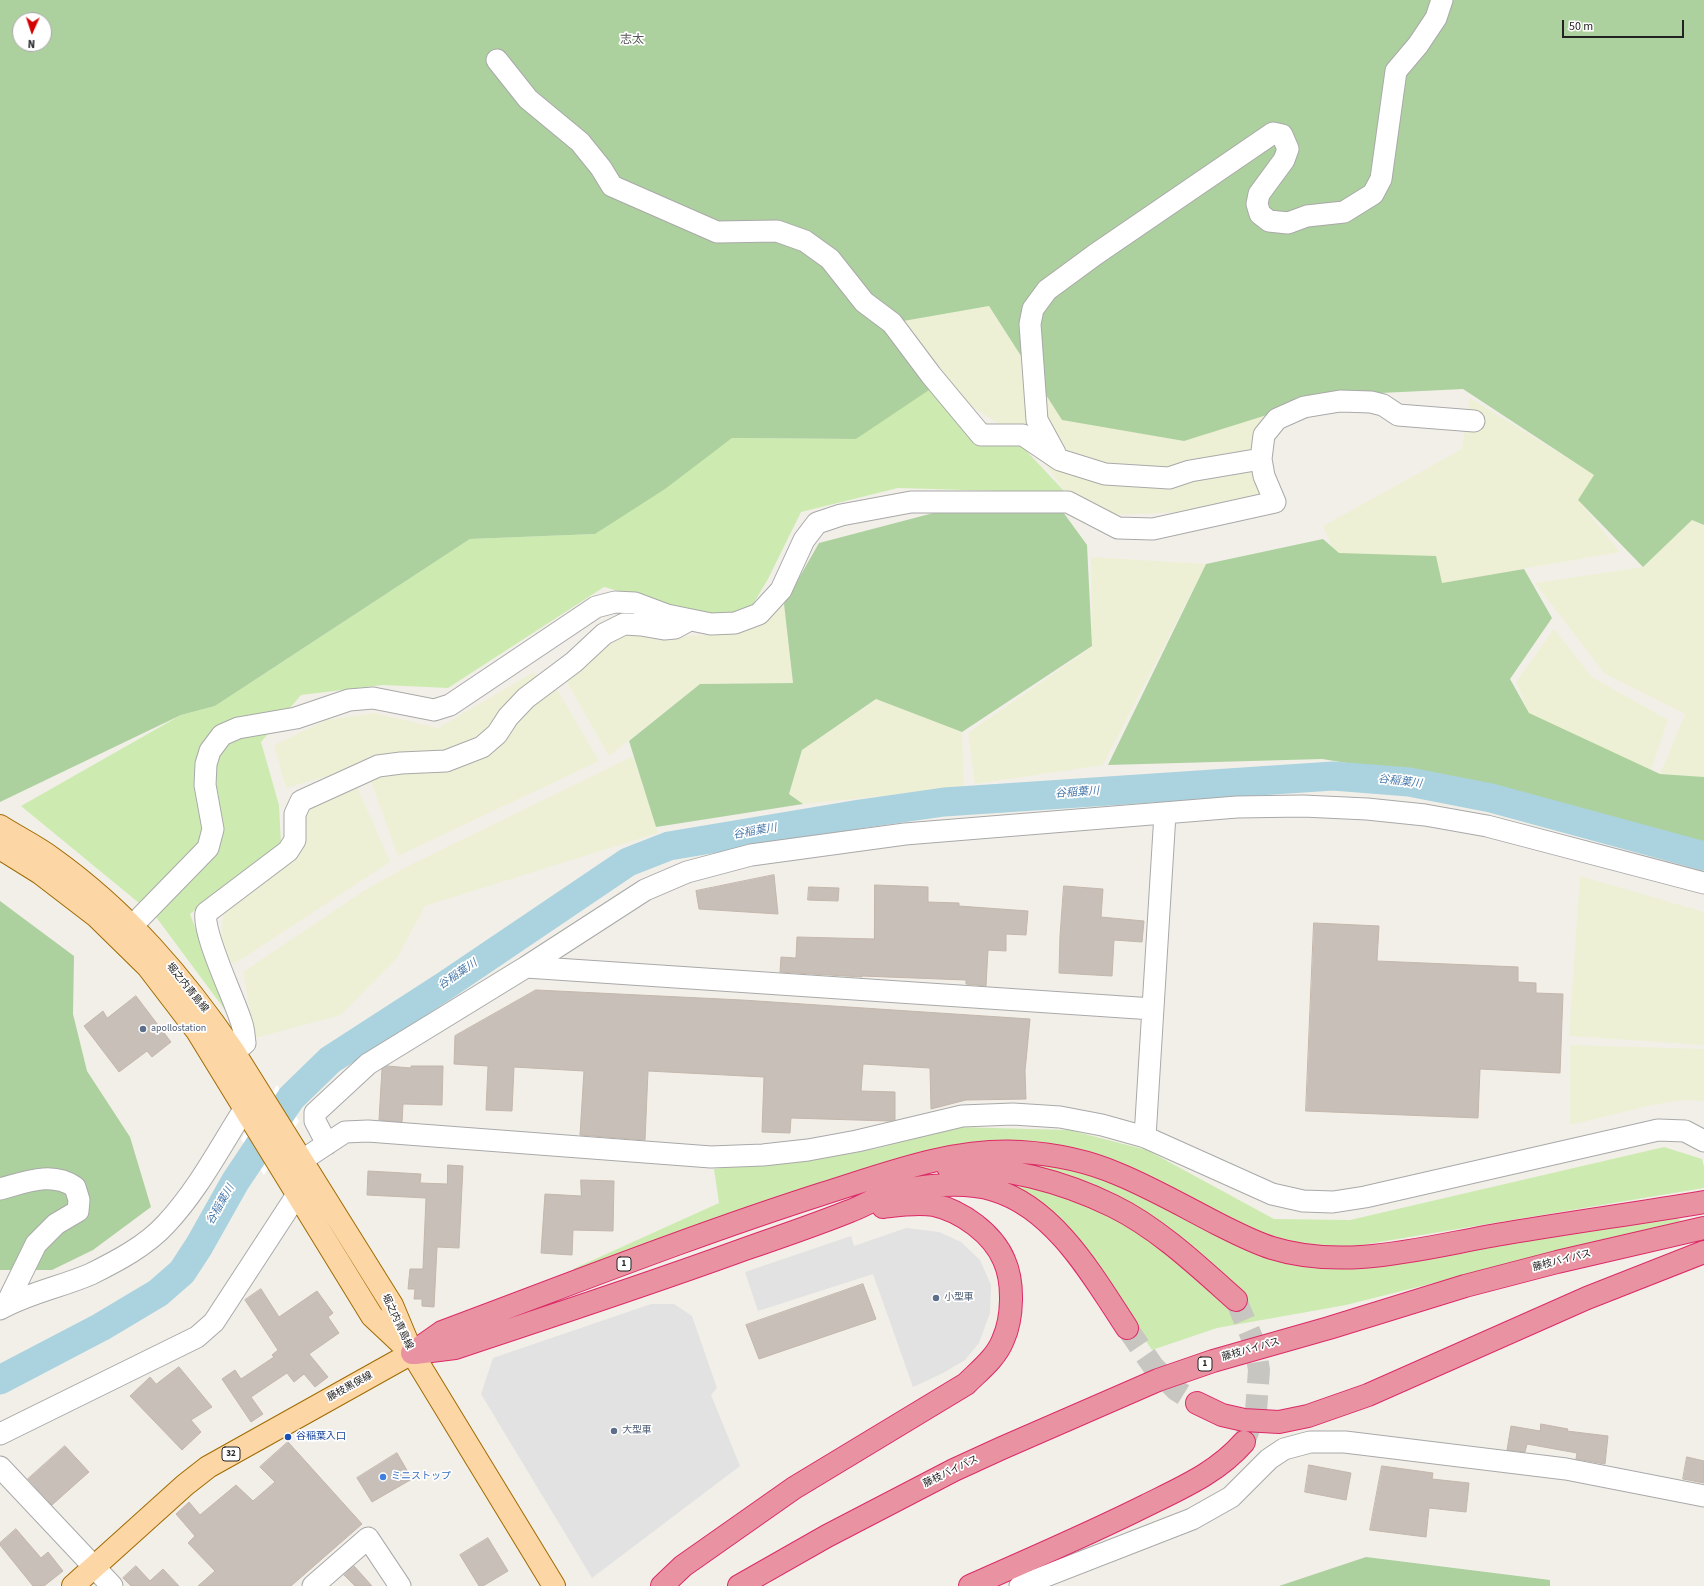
<!DOCTYPE html>
<html>
<head>
<meta charset="utf-8">
<style>
	body { margin:0 }
	#map { position:relative; width:1704px; height:1586px; overflow:hidden; background:#f2efe9; font-family:"Source Sans 3",sans-serif }
	canvas { display:block }
	.north { position:absolute; left:12px; top:12px; width:40px; height:40px; box-sizing:border-box; background:#fff; border:1px solid #a7a7a7; border-radius:50%; rotate:183deg; font-size:11px; font-weight:700; line-height:16px; text-align:center; color:#222 }
	.north::after { content:''; display:block; margin:auto; width:14px; height:18px; background:#d40000; clip-path:polygon(50% 0,100% 100%,50% 72%,0 100%) }
	.scale { position:absolute; left:1562px; top:20px; width:122px; height:18px; box-sizing:border-box; border:2px solid #222; border-top:0; padding-left:5px; font-size:12px; line-height:14px; white-space:nowrap; color:#222; -webkit-text-stroke:3px #fff; paint-order:stroke }
</style>
</head>
<body>
<div id="map">
<canvas width="1704" height="1586"></canvas>
<div class="north">N</div>
<div class="scale">50 m</div>
</div>
<script>
const g = document.querySelector('canvas').getContext('2d');
g.lineJoin = 'round';
function fill(path, color) { g.fillStyle = color; g.fill(path, 'evenodd'); }
function strokePath(path, color, width, dash) { g.strokeStyle = color; g.lineWidth = width; g.lineCap = dash ? 'butt' : 'round'; g.setLineDash(dash || []); g.stroke(path); }
function drawText(font, color, halo, rows, align = 'center') {
  g.font = font + ' "Source Sans 3","Noto Sans JP",sans-serif'; g.lineWidth = 3.5; g.setLineDash([]); g.textBaseline = 'middle'; g.strokeStyle = halo; g.fillStyle = color; for (const [text, x, y, turn = 0] of rows) {
    g.save(); g.translate(x, y); g.rotate((+turn || 0) * Math.PI / 180); g.textAlign = isNaN(turn) ? turn : align; if (halo) g.strokeText(text, 0, 0); g.fillText(text, 0, 0); g.restore();
  }
}
const farmland = new Path2D(`
	M989,306L1062,420L1270,414L1264,497L1185,512L1115,515L1066,493L1031,444L944,389L892,323Z
	M1470,398L1595,475L1578,500L1620,552L1442,583L1337,559L1323,526L1462,449Z
	M1692,520L1704,525V778L1660,774L1685,714L1605,674L1535,583L1643,567Z
	M1091,557L1206,564L1103,765L975,784L968,733L1092,647Z
	M784,604L793,683L700,684L609,756L564,677L625,630L664,638L742,632Z
	M1554,629L1592,677L1668,720L1651,770L1533,724L1516,682Z
	M532,673L554,684L599,761L398,856L365,765L286,788L274,745L326,720L374,713L438,728Z
	M877,699L962,732L964,788L803,804L789,794L802,750Z
	M633,756L658,833L425,906L397,958L341,1015L255,1038L243,972L368,888L406,867Z
	M355,782L390,862L234,964L221,954L223,910L301,851L306,809Z
	M1580,876L1704,912V1045L1569,1036Z
	M1570,1045L1704,1049V1101L1683,1100L1652,1105L1570,1125Z`);
const grass = new Path2D(`
	M921,385L1016,440L1066,493L898,488L801,512L768,579L752,606L717,617L604,587L448,688L383,685L301,695L261,742L279,805L281,845L190,914L228,1014L156,917L21,806L181,715L215,706L470,539L595,534L732,438L856,439Z
	M956,1127L1069,1130L1147,1150L1274,1219L1350,1220L1664,1147L1702,1159L1704,1167V1188L1338,1249L1264,1237L1123,1170L975,1144L582,1274L573,1269L719,1203L714,1169L875,1149Z
	M1001,1157L1082,1168L1348,1267L1668,1213L1682,1221L1346,1305L1217,1328L1152,1350L1088,1256L1003,1186L1050,1187L1134,1224L1227,1308L1242,1297L1175,1237Z`);
const forest = new Path2D(`
	M0,0H1704V525L1692,520L1643,567L1578,500L1594,475L1463,389L1298,397L1270,414L1184,441L1062,420L989,306L892,323L932,388L856,439L732,438L665,489L595,534L470,539L215,706L181,715L0,802ZM20,20H44V44H20Z
	M941,511L1063,512L1087,545L1092,646L962,732L876,699L802,750L789,794L803,804L656,827L629,741L700,684L793,683L784,604L819,543Z
	M1323,539L1339,553L1436,556L1442,583L1524,569L1552,618L1510,679L1529,713L1660,774L1704,777V843L1487,785L1322,759L1108,765L1206,564Z
	M0,901L74,956L73,1014L87,1071L130,1137L151,1207L93,1250L52,1270H0Z
	M1366,1557L1550,1580V1586H1279Z`);
const parking = new Path2D(`
	M906,1228L939,1232L961,1242L980,1260L991,1285L990,1313L979,1343L965,1360L943,1373L913,1387L873,1274L758,1311L745,1272L851,1236L854,1246Z
	M651,1304H674L692,1316L717,1388L711,1395L740,1466L592,1578L481,1394L493,1358Z`);
const pier = new Path2D(`
	M277,1085L299,1121L264,1175L241,1139Z`);
const river = new Path2D(`
	M0,1380L101,1327L158,1293L182,1272L199,1246L235,1182L291,1098L330,1060L446,985L628,862L669,846L860,814L944,802L1333,776L1409,782L1491,798L1704,856`);
const building = new Path2D(`
	M774,875L778,914L699,909L696,891Z
	M875,885L928,887V902L959,903V906L1028,911L1026,935L1006,934V951L988,950L986,986L966,984V980L862,976V977L780,972L781,957L796,958L797,937L874,939Z
	M1064,886L1103,889L1101,917L1144,921L1142,942L1114,940L1112,976L1059,973L1060,936Z
	M809,887L839,888L838,901L808,900Z
	M1314,923L1379,926L1377,961L1518,967V982L1536,983V993L1563,994L1560,1073L1480,1069L1478,1118L1306,1111Z
	M536,990L742,1000L1030,1019L1025,1071L1026,1099L966,1100L931,1109L930,1068L863,1064L861,1091L895,1092V1120L889,1121L791,1118L790,1133L762,1132L764,1077L648,1071L645,1140L580,1135L584,1071L514,1067L512,1111L486,1110L488,1066L454,1064L455,1036Z
	M136,996L171,1042L152,1057L147,1051L119,1072L84,1026L103,1011L107,1018Z
	M387,1066L411,1068V1066H443L442,1105L403,1104L402,1122L379,1120L382,1069Z
	M448,1165L463,1166L459,1248L437,1247L434,1307L422,1306V1299H414L415,1289H408L410,1269H423L426,1198L367,1195L368,1171L421,1174L420,1183L447,1184Z
	M581,1180L614,1181L613,1231L573,1230L572,1255L541,1253L545,1194L581,1196Z
	M863,1284L876,1319L759,1359L746,1325Z
	M261,1289L279,1317L317,1291L333,1313L328,1317L339,1333L309,1354L328,1377L315,1387L304,1374L294,1382L287,1373L251,1397L263,1414L251,1422L222,1379L235,1370L241,1379L274,1357L272,1355L278,1350L245,1300Z
	M179,1367L212,1407L191,1420L201,1432L182,1450L130,1396L150,1377L156,1384Z
	M1541,1424L1568,1429L1567,1431L1608,1436L1605,1464L1576,1459L1577,1453L1527,1444L1525,1452L1507,1450L1511,1426L1540,1431Z
	M288,1442L362,1524L291,1586H198L215,1571L188,1543L195,1536L176,1514L189,1502L200,1515L236,1485L253,1501L275,1482L260,1467Z
	M65,1446L89,1472L52,1505L28,1479Z
	M397,1453L412,1479L372,1502L357,1478Z
	M1687,1457L1704,1461V1483L1683,1479Z
	M1309,1465L1351,1473L1346,1500L1305,1492Z
	M1382,1466L1433,1473L1432,1479L1469,1483L1466,1512L1429,1508L1426,1537L1370,1530Z
	M16,1529L41,1558L48,1552L63,1571L44,1586H33L0,1545V1543Z
	M488,1538L508,1571L483,1586H479L460,1555Z
	M136,1566L150,1581L163,1569L179,1586H131L123,1578Z
	M354,1566L372,1586H355L344,1575Z`);
const highwayTunnel = new Path2D(`
	M1236,1300L1255,1345L1259,1370L1256,1411L1246,1437
	M1127,1328L1153,1366L1176,1390L1197,1403`);
const minor = new Path2D(`
	M497,60L528,99L580,142L601,168L612,186L717,232L777,231L805,241L830,259L864,302L892,323L931,375L981,435H1023L1060,460L1105,474L1169,478L1190,471L1261,459
	M1055,453L1037,420L1030,324L1033,309L1047,290L1096,254L1273,133L1282,135L1288,149L1284,160L1259,194L1257,204L1260,214L1269,221L1288,223L1307,216L1344,212L1373,194L1381,179L1396,71L1418,45L1436,18L1442,0
	M132,926L208,848L213,829L205,785L206,764L210,751L222,735L238,728L296,718L349,700L373,698L434,710L450,705L596,607L615,602L635,603L667,615L711,624L735,623L759,614L781,590L804,540L817,523L841,515L911,502H1068L1118,528L1153,529L1275,502L1264,476L1261,459L1264,435L1277,419L1304,407L1340,401L1371,402L1383,405L1398,415L1474,421
	M526,967L1153,1009
	M234,1052L245,1043C244,1036 244,1028 241,1021C234,998 202,933 206,913L288,851L295,840V814L301,801L378,766L401,763L446,761L482,747L497,734L508,717L526,698L574,662L604,634L624,624L641,625L664,629L675,628L686,622
	M1145,1137L1165,814
	M327,1144L315,1121V1113L368,1064L526,967L645,890L687,872L751,855L905,834L1237,807L1303,806L1367,809L1425,815L1487,826L1704,883
	M301,1161L345,1132L368,1131L711,1157L763,1155L808,1150L857,1141L962,1116L1013,1114L1060,1117L1102,1125L1145,1137L1272,1194L1303,1201L1333,1202L1365,1197L1658,1130L1685,1131L1704,1141
	M0,1189C26,1182 52,1171 75,1187L79,1200L78,1211L56,1224L36,1244L6,1305
	M0,1309C28,1293 61,1287 91,1274C117,1261 146,1246 166,1224C198,1190 220,1147 245,1108
	M0,1434L197,1337L214,1322L306,1181
	M0,1467L112,1586
	M313,1586L368,1538L400,1586
	M1020,1586L1192,1519L1231,1497L1269,1459L1284,1449L1310,1442H1345L1566,1469L1704,1496`);
const major = new Path2D(`
	M0,826C17,837 36,846 52,858C126,911 183,977 234,1052L392,1305L412,1353L554,1586
	M0,848L40,873L96,916L148,967L197,1031L372,1316L405,1347
	M73,1586L185,1485L208,1467L412,1353`);
const highway = new Path2D(`
	M948,1167C1004,1166 1062,1181 1113,1206C1158,1228 1199,1267 1236,1300
	M412,1353L442,1332C568,1285 694,1235 822,1194C886,1174 952,1148 1021,1152C1053,1154 1088,1161 1118,1174C1152,1188 1185,1207 1218,1224C1236,1233 1253,1242 1272,1248C1349,1272 1432,1245 1508,1233C1573,1222 1639,1213 1704,1202
	M415,1353L455,1348C552,1316 649,1284 745,1249C780,1237 815,1225 850,1211C864,1206 877,1197 892,1193C921,1185 965,1181 994,1190C1055,1208 1094,1278 1127,1328
	M1197,1403L1222,1415L1244,1420L1279,1422L1308,1416L1368,1395L1587,1298L1704,1252
	M662,1586L683,1566L794,1488L966,1384C979,1371 996,1358 1003,1340C1013,1318 1014,1282 1004,1260C993,1234 962,1211 934,1205C918,1202 899,1205 883,1207
	M739,1586L827,1536L954,1470L1002,1448L1158,1380L1213,1361L1329,1328L1465,1286L1557,1262L1704,1228
	M970,1586C1028,1560 1087,1535 1145,1506C1181,1488 1217,1473 1244,1442`);
const markers = [
	[143,1029,4,"#5c6f8a"],
	[936,1298,4,"#5c6f8a"],
	[614,1431,4,"#5c6f8a"],
	[288,1437,4,"#1a4fb4"],
	[383,1477,4,"#3f7fe0"]
];
const shields = [
	[624,1264,14],
	[1205,1364,14],
	[231,1454,18]
];
const shieldNames = [
	["1",624,1264],
	["1",1205,1364],
	["32",231,1454]
];
const streetNames = [
	["堀之内青島線",187,988,51],
	["藤枝バイパス",1562,1261,-14],
	["堀之内青島線",397,1322,65],
	["藤枝バイパス",1251,1350,-16],
	["藤枝黒俣線",350,1387,-29],
	["藤枝バイパス",951,1472,-26]
];
const serviceNames = [
	["apollostation",151,1029],
	["小型車",944,1298],
	["大型車",622,1431]
];
const transitNames = [
	["谷稲葉入口",296,1437]
];
const shopNames = [
	["ミニストップ",391,1477]
];
const waterNames = [
	["谷稲葉川",1400,782,7],
	["谷稲葉川",1077,793,-4],
	["谷稲葉川",755,832,-10],
	["谷稲葉川",458,975,-34],
	["谷稲葉川",221,1205,-60]
];
const quarterNames = [
	["志太",632,40]
];
fill(farmland, '#eef0d5');
fill(grass, '#cdebb0');
fill(forest, '#add19e');
fill(parking, '#e2e2e2');
fill(pier, '#fff');
strokePath(river, '#aad3df', 29);
fill(building, '#c7bfb8');
strokePath(building, '#c4b6ab', 1);
strokePath(highwayTunnel, '#c8c6c1', 22, [22, 11]);
strokePath(minor, '#a9a9a9', 23);
strokePath(major, '#a06b00', 24);
strokePath(highway, '#dc2a67', 24);
strokePath(minor, '#fff', 21);
strokePath(major, '#fcd6a4', 22);
strokePath(highway, '#e892a2', 22);
for (const [x, y, r, color] of markers) { const dot = new Path2D(); dot.arc(x, y, r, 0, 2 * Math.PI); g.fillStyle = color; g.fill(dot); strokePath(dot, '#fff', 1.5); }
for (const [x, y, w] of shields) { const box = new Path2D(); box.roundRect(x - w / 2, y - 7, w, 14, 3); g.fillStyle = '#fff'; g.fill(box); strokePath(box, '#222', 1); }
drawText('bold 9px', '#222', null, shieldNames);
drawText('10px', '#222', '#fff', streetNames);
drawText('10px', '#4e5e75', '#fff', serviceNames, 'left');
drawText('10px', '#164399', '#fff', transitNames, 'left');
drawText('10px', '#366cbe', '#fff', shopNames, 'left');
drawText('italic 11px', '#4a7aab', '#fff', waterNames);
drawText('12px', '#555', '#fff', quarterNames);
</script>
</body>
</html>
